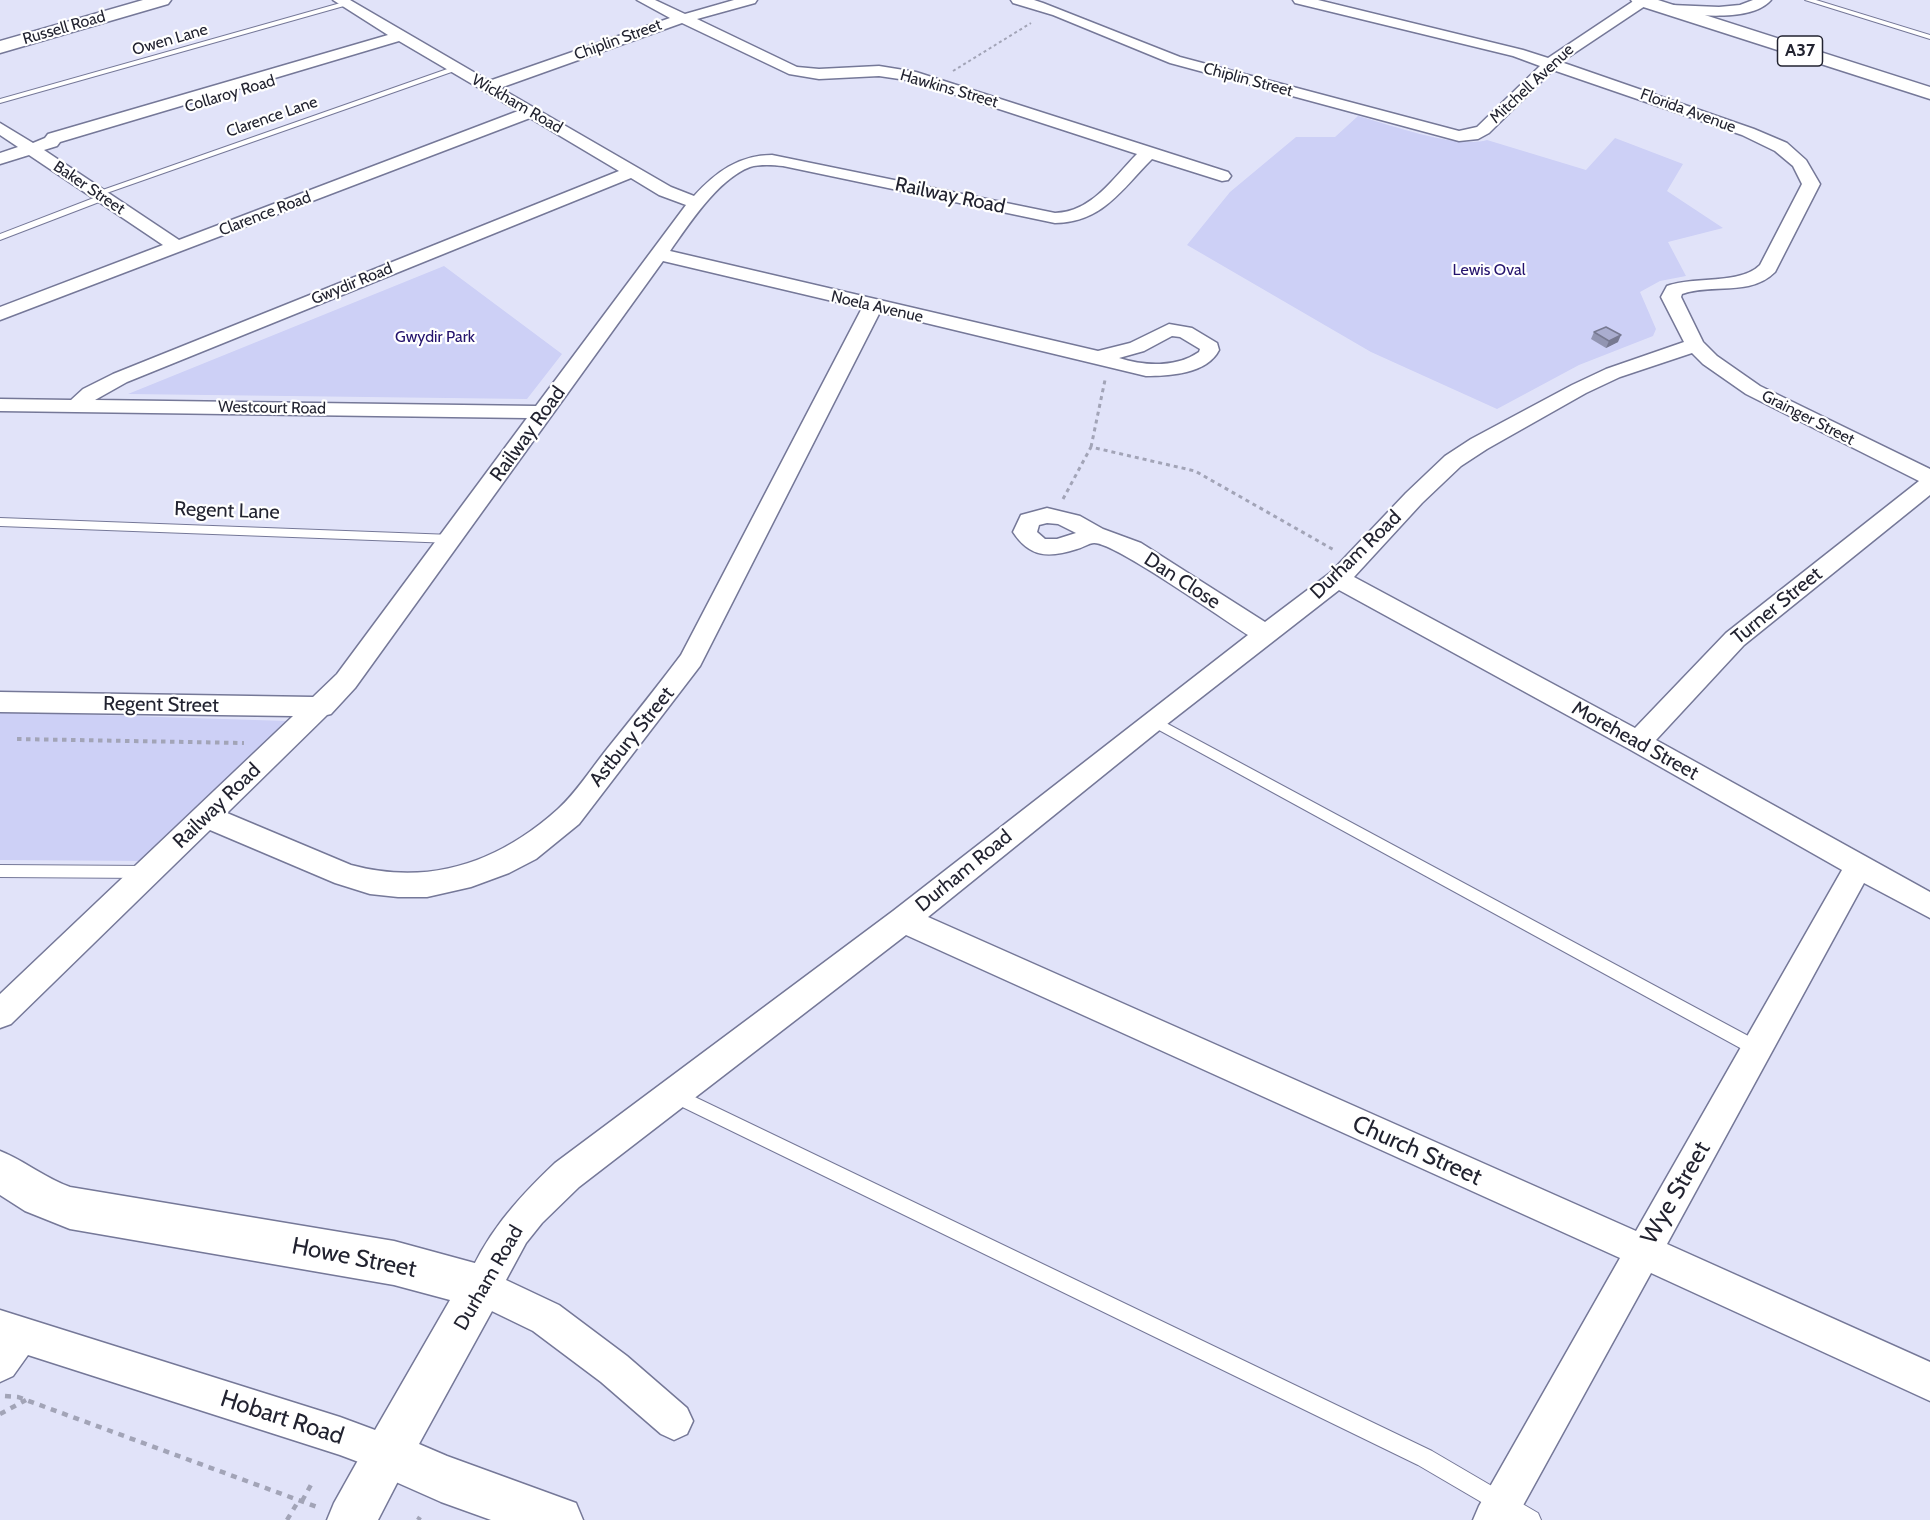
<!DOCTYPE html>
<html>
<head>
<meta charset="utf-8">
<style>
	body { margin:0 }
	canvas { display:block; background:#e1e3f9 }
</style>
</head>
<body>
<canvas width="1930" height="1520"></canvas>
<script>
const g = document.querySelector('canvas').getContext('2d');
g.lineJoin = 'round';
function fill(path, color) { g.fillStyle = color; g.fill(path, 'evenodd'); }
function strokePath(path, color, width, dash) { g.strokeStyle = color; g.lineWidth = width; g.lineCap = dash ? 'butt' : 'round'; g.setLineDash(dash || []); g.stroke(path); }
function drawText(font, color, halo, rows, align = 'center') {
  g.font = font + ' Cabin,sans-serif'; g.lineWidth = 4.5; g.setLineDash([]); g.textBaseline = 'middle'; g.strokeStyle = halo; g.fillStyle = color; for (const [text, x, y, turn = 0] of rows) {
    g.save(); g.translate(x, y); g.rotate((+turn || 0) * Math.PI / 180); g.textAlign = isNaN(turn) ? turn : align; if (halo) g.strokeText(text, 0, 0); g.fillText(text, 0, 0); g.restore();
  }
}
const green = new Path2D(`
	M1358,116C1391,125 1456,149 1487,140L1586,170L1615,138L1683,164L1667,191L1723,228L1668,242L1686,276L1660,281L1640,292L1656,329L1653,336L1579,365L1497,409L1371,352L1187,245L1230,192L1296,137H1335Z
	M444,266L562,354L527,399L128,394Z
	M0,712L287,721L147,861L0,860Z`);
const pathFar3 = new Path2D(`
	M953,71L1031,23`);
const pathFar2 = new Path2D(`
	M1091,447L1105,380
	M1063,499L1091,447L1195,471L1334,550`);
const pathFar1 = new Path2D(`
	M17,739L244,743`);
const path = new Path2D(`
	M5,1396L18,1397L320,1508
	M0,1414L26,1400
	M302,1501L312,1483
	M287,1520L299,1500
	M418,1520L420,1517`);
const service = new Path2D(`
	M1805,0H1816L1930,35V39Z
	M344,2L351,4L0,103V99Z
	M453,67L460,69L101,195L94,193Z
	M104,194L107,195V199L0,240V234Z
	M0,518L452,535L458,539L452,543L0,526Z
	M1153,716L1765,1045L1767,1050L1765,1055L1759,1057L1753,1055L1148,724L1146,721L1148,718Z
	M0,865L147,866L152,868L154,872L152,876L147,878L0,877Z
	M674,1087L1432,1451L1538,1513L1541,1520H1512L1418,1465L668,1100L666,1095L668,1090Z`);
const minor = new Path2D(`
	M333,0H350L489,81L670,18L637,0H655L685,14L734,0H757L755,3L697,19L797,67L819,69L879,66L916,72L1228,172L1231,176L1228,180L1222,181L1152,159C1121,190 1103,222 1055,223L783,166C773,165 760,164 750,167C718,179 689,224 670,251L1098,351L1130,343L1169,324L1192,328L1217,343L1219,350C1207,374 1169,376 1146,376L880,312L700,666L579,824L536,859L509,873L471,887L427,897H398L370,894L335,883L210,830L11,1024L0,1028V994L293,716L0,712V692L313,697L337,674L527,418L0,411V399L71,400L83,389L113,374L619,171L530,118L0,320V307L163,245L29,155L0,164V153L18,147L0,135V123L33,143L45,138L48,134L388,35ZM682,23L789,74L819,79L879,76L913,81L1137,154C1113,178 1092,212 1055,213L772,155C739,155 716,172 694,196L671,187L500,88ZM399,41L518,111L179,240L44,150L57,146L60,142ZM631,178L659,195L686,205L536,406L95,400L127,382ZM663,261L862,308L681,655C657,687 632,718 607,749C591,769 576,793 558,809C498,863 429,886 351,865L227,813L327,715L331,714L355,688ZM1172,336L1180,337L1200,349L1199,352C1176,368 1144,366 1119,358L1144,351Z
	M1011,0H1034L1043,3L1180,57L1459,131L1477,127L1540,66L1513,56L1295,3L1293,0H1318L1523,50L1548,58L1635,0H1649L1648,4L1561,62L1754,129L1787,143L1806,160L1820,184L1775,272C1750,297 1712,283 1682,294L1681,297L1703,342L1717,356L1760,386L1930,469V495L1744,645L1656,740L1930,892V918L1864,883L1667,1244L1930,1362V1401L1651,1273L1515,1520H1473L1479,1506L1620,1258L906,935L579,1187L542,1223L526,1243L506,1280L559,1305L627,1356L687,1408L693,1421L687,1434L674,1440L661,1434L601,1382L533,1331L469,1300L464,1287C485,1235 515,1201 555,1163L893,911L1248,635C1224,620 1114,542 1094,543C1089,543 1082,548 1077,549C1049,558 1030,558 1013,532L1021,515L1047,508L1080,516L1103,529L1141,543L1265,622L1330,573L1406,493L1445,456L1471,439L1572,385L1606,369L1684,342L1661,297L1667,286C1694,276 1740,285 1760,265L1802,184L1793,166L1775,151L1742,135L1553,70L1489,133L1478,139L1459,141L1170,63L1053,15L1013,3ZM1692,353L1703,364L1746,394L1919,481L1726,633L1635,728L1354,577L1422,503L1461,466L1487,449L1586,393L1620,377ZM1047,523L1058,524L1076,533L1057,539H1045L1037,532L1039,525ZM1339,590L1629,749L1842,870L1636,1231L928,917L1162,728Z
	M1753,0H1771C1752,22 1698,15 1671,13L1664,9L1671,5L1719,7L1740,5Z
	M0,1310L340,1417L402,1440L407,1454L402,1468L388,1473L340,1455L28,1355L13,1376L0,1382Z`);
const tertiary = new Path2D(`
	M388,1430L405,1437L412,1454L378,1520H327L334,1503L371,1437Z`);
const secondary = new Path2D(`
	M0,1151C25,1161 45,1178 70,1187L394,1241L482,1265L497,1272L504,1287L497,1302L419,1444L447,1456L576,1503L583,1520H491L441,1502L371,1471L364,1454L371,1437L450,1300L394,1285L70,1229L25,1211L0,1195Z`);
const primary = new Path2D(`
	M143,0H171L168,4L0,53V41Z`);
const trunk = new Path2D(`
	M1631,0H1658L1930,87V99L1634,4Z`);
const wall = new Path2D(`
	M1594,332L1618,342L1606,348L1591,339Z`);
const shadedWall = new Path2D(`
	M1621,335L1618,342L1606,348L1609,341Z`);
const building = new Path2D(`
	M1606,327L1621,335L1609,341L1594,332Z`);
const farStreetnames = [
	["Russell Road",64,28,-16],
	["Owen Lane",170,40,-16],
	["Chiplin Street",618,40,-20],
	["Chiplin Street",1248,80,15],
	["Mitchell Avenue",1532,84,-43],
	["Hawkins Street",949,89,16],
	["Collaroy Road",230,94,-17],
	["Wickham Road",517,104,30],
	["Florida Avenue",1688,111,20],
	["Clarence Lane",272,117,-19],
	["Baker Street",89,188,34],
	["Clarence Road",265,214,-21],
	["Gwydir Road",352,284,-22],
	["Noela Avenue",877,307,13],
	["Westcourt Road",272,408,1],
	["Grainger Street",1808,418,27]
];
const farParknames = [
	["Lewis Oval",1489,270],
	["Gwydir Park",435,337]
];
const shields = [
	[1800,51,45]
];
const shieldNames = [
	["A37",1800,51]
];
const streetNames = [
	["Railway Road",950,196,12],
	["Railway Road",528,434,-54],
	["Regent Lane",227,511,2],
	["Durham Road",1356,555,-44],
	["Dan Close",1182,581,33],
	["Turner Street",1777,606,-39],
	["Regent Street",161,705,1],
	["Astbury Street",632,737,-51],
	["Morehead Street",1635,741,29],
	["Railway Road",217,806,-44],
	["Durham Road",964,871,-39],
	["Durham Road",489,1278,-60]
];
const nearStreetnames = [
	["Church Street",1417,1151,24],
	["Wye Street",1676,1193,-60],
	["Howe Street",354,1258,11],
	["Hobart Road",282,1418,18]
];
fill(green, '#cdd0f6');
strokePath(service, '#757898', 2);
strokePath(minor, '#757898', 3);
strokePath(tertiary, '#757898', 3);
strokePath(secondary, '#757898', 3);
strokePath(primary, '#757898', 3);
strokePath(trunk, '#757898', 3);
strokePath(pathFar3, '#a2a4b7', 2, [3, 3]);
strokePath(pathFar2, '#a2a4b7', 3, [4, 4]);
strokePath(pathFar1, '#a2a4b7', 4, [4.5, 4.5]);
strokePath(path, '#a2a4b7', 4.5, [6, 6]);
fill(service, '#fff');
fill(minor, '#fff');
fill(tertiary, '#fff');
fill(secondary, '#fff');
fill(primary, '#fff');
fill(trunk, '#fff');
fill(wall, '#9295b2');
fill(shadedWall, '#777991');
fill(building, '#aaadcf');
strokePath(building, '#777991', 1.5);
drawText('16px', '#222330', '#fff', farStreetnames);
drawText('16px', '#24136d', '#fff', farParknames);
for (const [x, y, w] of shields) { const box = new Path2D(); box.roundRect(x - w / 2, y - 15, w, 30, 4.5); g.fillStyle = '#fff'; g.fill(box); strokePath(box, '#222330', 1.5); }
drawText('bold 18px', '#222330', null, shieldNames);
drawText('20px', '#222330', '#fff', streetNames);
drawText('24px', '#222330', '#fff', nearStreetnames);
</script>
</body>
</html>
